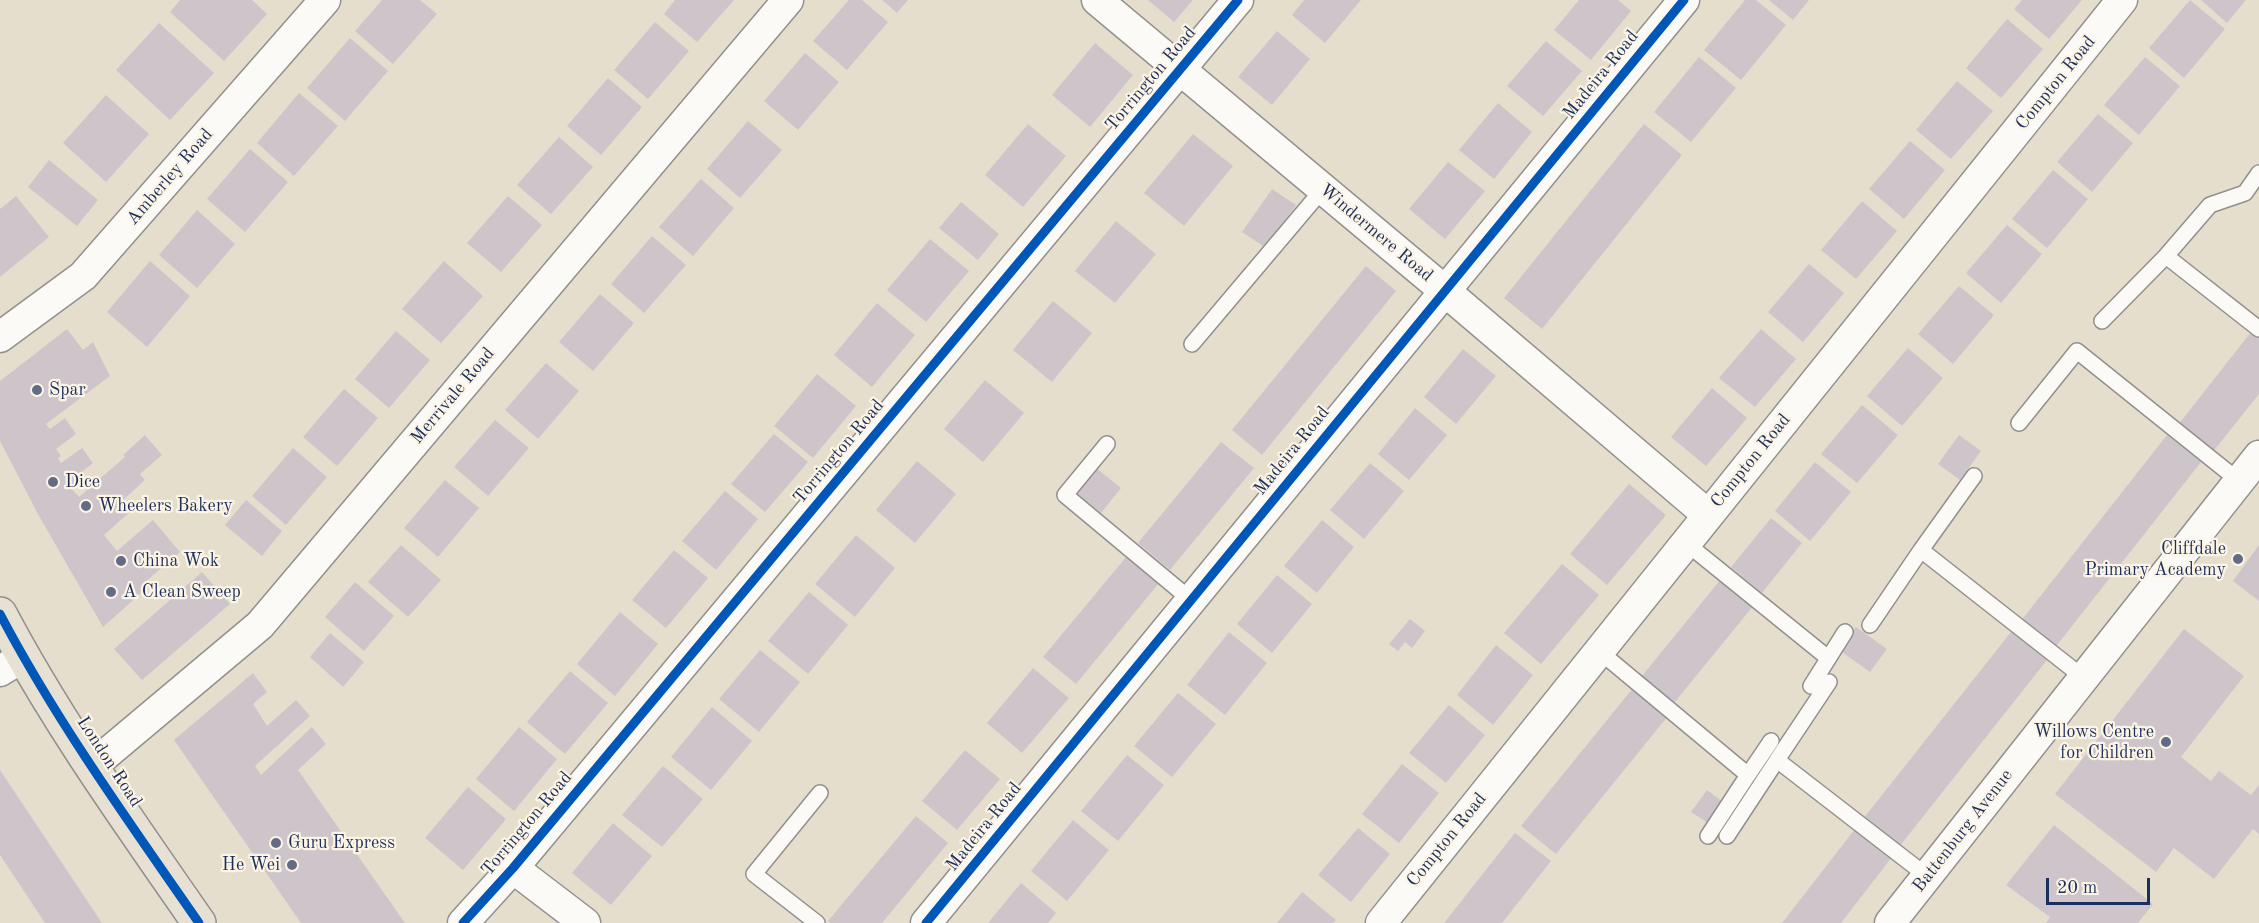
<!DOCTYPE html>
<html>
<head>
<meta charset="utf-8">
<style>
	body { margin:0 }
	#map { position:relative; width:2259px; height:923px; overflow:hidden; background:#e6decc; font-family:"Old Standard TT",serif }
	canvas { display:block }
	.scale { position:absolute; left:2046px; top:878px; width:104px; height:27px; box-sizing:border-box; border:3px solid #1b2f5e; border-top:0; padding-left:8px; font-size:18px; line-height:21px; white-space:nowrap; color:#1b2f5e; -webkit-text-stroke:4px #fcf5e5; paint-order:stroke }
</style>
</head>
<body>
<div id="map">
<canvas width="2259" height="923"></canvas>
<div class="scale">20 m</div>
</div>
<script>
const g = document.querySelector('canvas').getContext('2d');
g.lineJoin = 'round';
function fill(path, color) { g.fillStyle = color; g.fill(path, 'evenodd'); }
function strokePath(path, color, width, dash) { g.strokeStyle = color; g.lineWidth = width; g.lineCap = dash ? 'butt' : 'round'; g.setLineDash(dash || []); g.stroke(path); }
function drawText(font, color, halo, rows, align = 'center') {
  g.font = font + ' "Old Standard TT",serif'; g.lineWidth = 4.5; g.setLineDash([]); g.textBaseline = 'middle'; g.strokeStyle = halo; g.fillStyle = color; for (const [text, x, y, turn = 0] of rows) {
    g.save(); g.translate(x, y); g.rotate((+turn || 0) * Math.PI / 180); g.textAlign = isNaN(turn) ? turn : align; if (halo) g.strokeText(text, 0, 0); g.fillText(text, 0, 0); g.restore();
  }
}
const building = new Path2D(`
	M180,0H252L267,14L224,61L170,12Z
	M382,0H420L437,14L393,64L355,31Z
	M675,0H734L697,42L664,14Z
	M849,0H862L888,22L847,70L813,41Z
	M882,0H908L897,13Z
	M1148,0H1193L1174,22Z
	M1304,0H1361L1325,43L1292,15Z
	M1579,0H1618L1631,11L1591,60L1554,30Z
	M1745,0H1756L1786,25L1741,80L1704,50Z
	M1769,0H1809L1793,20Z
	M2022,0H2082L2049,39L2014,9Z
	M2190,0L2225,29L2184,78L2149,48Z
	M2201,0H2246L2227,23Z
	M2007,19L2043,49L2001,98L1966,68Z
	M655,22L689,51L648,99L614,70Z
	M159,23L214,73L170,120L116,70Z
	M1277,31L1310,59L1272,105L1238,77Z
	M350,38L388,71L345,121L307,88Z
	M1546,41L1582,71L1543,116L1507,86Z
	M1095,43L1133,75L1090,127L1052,95Z
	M805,53L839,82L798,130L764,101Z
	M1699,57L1736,88L1691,142L1654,112Z
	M2145,57L2180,86L2139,135L2104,105Z
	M608,78L642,107L601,155L567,126Z
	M1957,81L1993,111L1951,159L1916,130Z
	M299,93L338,126L294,176L257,143Z
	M106,95L149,134L106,182L63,143Z
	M1498,103L1532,132L1494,179L1459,150Z
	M2098,114L2133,143L2092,192L2057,162Z
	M748,121L782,150L740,198L707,169Z
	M1028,124L1066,156L1023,207L985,175Z
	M1644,124L1682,155L1542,329L1504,298Z
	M1193,134L1233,166L1184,226L1144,193Z
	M559,137L593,167L551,214L517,185Z
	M1910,141L1945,170L1904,219L1869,189Z
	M250,149L288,182L245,232L207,199Z
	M49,160L98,200L77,226L28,187Z
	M1448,162L1485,191L1445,239L1409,209Z
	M2053,170L2088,199L2047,248L2012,219Z
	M701,179L734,208L693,256L659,227Z
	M1272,189L1296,205L1266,248L1242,232Z
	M16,196L49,237L0,277V209Z
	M508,196L542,225L501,272L467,243Z
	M1862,201L1897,231L1856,279L1821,250Z
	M961,202L999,234L978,260L939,228Z
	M197,210L235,244L197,288L159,255Z
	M1116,221L1156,254L1115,303L1075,271Z
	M2007,225L2042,254L2001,303L1966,273Z
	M652,236L686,265L644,313L611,284Z
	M930,239L969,271L926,322L887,290Z
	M150,261L190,296L147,347L107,312Z
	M444,261L483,296L441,343L402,309Z
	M1809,264L1844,293L1803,342L1768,312Z
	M1366,266L1396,291L1262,455L1232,430Z
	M1959,286L1994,315L1953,364L1918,334Z
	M600,294L634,323L593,371L559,342Z
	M1053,301L1092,333L1052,382L1013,350Z
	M877,303L915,335L872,387L834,355Z
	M2255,327L2259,331V394L2212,453L2178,425Z
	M67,329L83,350L93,342L110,376L46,424L50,429L65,418L76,434L56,449L61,456L58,458L61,463L82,448L93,463L78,475L81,479L71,488L79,497L125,457L123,455L145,435L162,455L140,474L145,480L123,500L132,510L104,535L117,551L153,520L180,552L144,583L148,587L103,627L39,516L0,441V381Z
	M1761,329L1796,359L1755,407L1719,378Z
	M396,331L430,360L389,408L355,379Z
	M1908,348L1943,378L1902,426L1867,396Z
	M1463,349L1496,376L1456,424L1424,397Z
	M546,363L579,391L538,439L505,410Z
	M817,374L856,406L813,458L774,426Z
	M985,380L1024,413L983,462L944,429Z
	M1712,388L1747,418L1706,466L1671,437Z
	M344,389L378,418L337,466L303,437Z
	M1862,405L1898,435L1857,483L1821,454Z
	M1415,408L1447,435L1409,480L1378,454Z
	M495,420L529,448L488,496L454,467Z
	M774,434L808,462L765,512L731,484Z
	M1959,435L1981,451L1960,480L1938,464Z
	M2167,435L2201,462L2054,649L2020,622Z
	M1221,442L1254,468L1170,570L1138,543Z
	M293,448L327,477L286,525L252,496Z
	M917,461L956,494L915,543L876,510Z
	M1815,462L1851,492L1810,541L1775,511Z
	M1370,463L1404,491L1364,539L1330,510Z
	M1096,468L1121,488L1101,513L1076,493Z
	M445,480L479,508L438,557L404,528Z
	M1629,484L1666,515L1607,585L1570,554Z
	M725,491L758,519L716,570L682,541Z
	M246,500L282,531L262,556L225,525Z
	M1771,518L1802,543L1762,593L1731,567Z
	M1322,520L1354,547L1317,593L1284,566Z
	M856,535L895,568L855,617L815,584Z
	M401,545L441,580L408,617L368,582Z
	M2259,545V601L2233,581Z
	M674,550L708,578L666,628L632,600Z
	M1127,556L1159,583L1076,684L1043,657Z
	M1562,564L1599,595L1541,664L1504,633Z
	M202,572L230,604L142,680L114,649Z
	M1277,575L1312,604L1272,653L1237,624Z
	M1721,579L1754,605L1674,703L1642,676Z
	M355,582L394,616L364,651L325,617Z
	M809,592L848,625L808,674L768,641Z
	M620,612L658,644L615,696L577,664Z
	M1410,619L1425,631L1412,648L1405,642L1398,651L1389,644Z
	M1856,627L1887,649L1870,672L1839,650Z
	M2184,629L2244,676L2181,757L2211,781L2219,771L2251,795L2259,785V834L2253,829L2214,879L2174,848L2156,872L2055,794Z
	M1229,632L1267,663L1225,715L1187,685Z
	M2011,632L2047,660L1899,847L1863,819Z
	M330,633L364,662L343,687L310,657Z
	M1496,645L1533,675L1493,725L1457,695Z
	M760,650L800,682L759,732L719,699Z
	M1033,668L1069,698L1022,753L987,723Z
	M570,671L608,703L565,754L527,722Z
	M253,673L267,692L253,704L267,726L296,700L310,716L255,766L261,775L312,727L326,744L298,770L405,923H301L174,740Z
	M1633,688L1668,716L1556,854L1521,826Z
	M1178,693L1216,724L1172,777L1134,746Z
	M1449,705L1485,735L1446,783L1409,753Z
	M712,707L752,741L711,790L671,757Z
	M519,727L557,759L514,811L476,779Z
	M965,750L1000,779L957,830L922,801Z
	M1127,755L1164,785L1118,841L1081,811Z
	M1402,764L1439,793L1399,843L1362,814Z
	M663,766L703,799L662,847L622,815Z
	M0,770L102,923H45L0,855Z
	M468,787L506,819L463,870L425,838Z
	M1707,790L1723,802L1708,823L1691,812Z
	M916,816L948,843L882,923H830L828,921Z
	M1073,820L1109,850L1067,901L1031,871Z
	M613,823L652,856L611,905L572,873Z
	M2054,825L2153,904L2138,923H2046L2050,917L2006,885Z
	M1358,828L1390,854L1351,902L1318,875Z
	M1855,829L1892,857L1841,923H1782Z
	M1515,833L1551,861L1502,923H1444Z
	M1021,883L1056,913L1048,923H988Z
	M1302,892L1336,920L1333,923H1277Z`);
const service = new Path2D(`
	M2166,256L2210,205L2245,193L2259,173
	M2102,321L2166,256L2259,329
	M1192,344L1323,189
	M2019,423L2077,351L2239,481
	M1107,444L1065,495L1191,600
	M1974,476L1921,550L2084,678
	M1686,543L1828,658
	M1870,625L1921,550
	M1599,651L1748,775L1771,741
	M1829,682L1777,760L1927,876
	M1811,686L1845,632
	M1708,836L1748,775
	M1727,836L1777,760
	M817,923L754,874L820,793`);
const minor = new Path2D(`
	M1097,0L1445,291L1708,515
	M0,337L83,276L325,0
	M0,671L23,657
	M92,766L260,625L788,0
	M513,868L585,923
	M463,923L513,868L1238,0
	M926,923L1684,0
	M1381,923L2122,0
	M1890,923L2259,456`);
const primary = new Path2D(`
	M0,614C57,722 129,822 199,923`);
const cycleway = new Path2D(`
	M0,614C57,722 129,822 199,923
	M463,923L513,868L1238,0
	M926,923L1684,0`);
const markers = [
	[37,390,6,"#626c84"],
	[53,482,6,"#626c84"],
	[86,506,6,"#626c84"],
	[2238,559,6,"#626c84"],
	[121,561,6,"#626c84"],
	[111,592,6,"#626c84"],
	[2166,742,6,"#626c84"],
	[276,843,6,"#626c84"],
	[292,865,6,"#626c84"]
];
const streetNames = [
	["Madeira Road",1601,75,-51],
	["Torrington Road",1151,79,-50],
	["Compton Road",2056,83,-51],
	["Amberley Road",170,177,-49],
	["Windermere Road",1376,233,40],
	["Merrivale Road",453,396,-50],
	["Madeira Road",1292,451,-51],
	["Torrington Road",839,452,-50],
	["Compton Road",1751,461,-51],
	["London Road",109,762,57],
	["Torrington Road",527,824,-50],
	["Madeira Road",984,827,-51],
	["Battenburg Avenue",1963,831,-52],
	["Compton Road",1447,840,-51]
];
const poiNames = [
	["Spar",49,390],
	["Dice",65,482],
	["Wheelers Bakery",98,506],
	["Cliffdale",2226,549,"right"],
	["Primary Academy",2226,570,"right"],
	["China Wok",133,561],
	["A Clean Sweep",123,592],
	["Willows Centre",2154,732,"right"],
	["for Children",2154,753,"right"],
	["Guru Express",288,843],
	["He Wei",280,865,"right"]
];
fill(building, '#cec5ca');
strokePath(service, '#91908f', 18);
strokePath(minor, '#91908f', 33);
strokePath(primary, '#91908f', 36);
strokePath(service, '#fbfaf7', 15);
strokePath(minor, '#fbfaf7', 30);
strokePath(primary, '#e7e1d4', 33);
strokePath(cycleway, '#0057b8', 9);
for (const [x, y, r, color] of markers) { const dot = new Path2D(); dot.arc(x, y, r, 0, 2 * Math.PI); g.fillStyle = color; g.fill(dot); strokePath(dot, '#fcf5e5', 2); }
drawText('18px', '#1b2f5e', '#fcf5e5', streetNames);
drawText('18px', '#1b2f5e', '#fcf5e5', poiNames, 'left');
</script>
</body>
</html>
